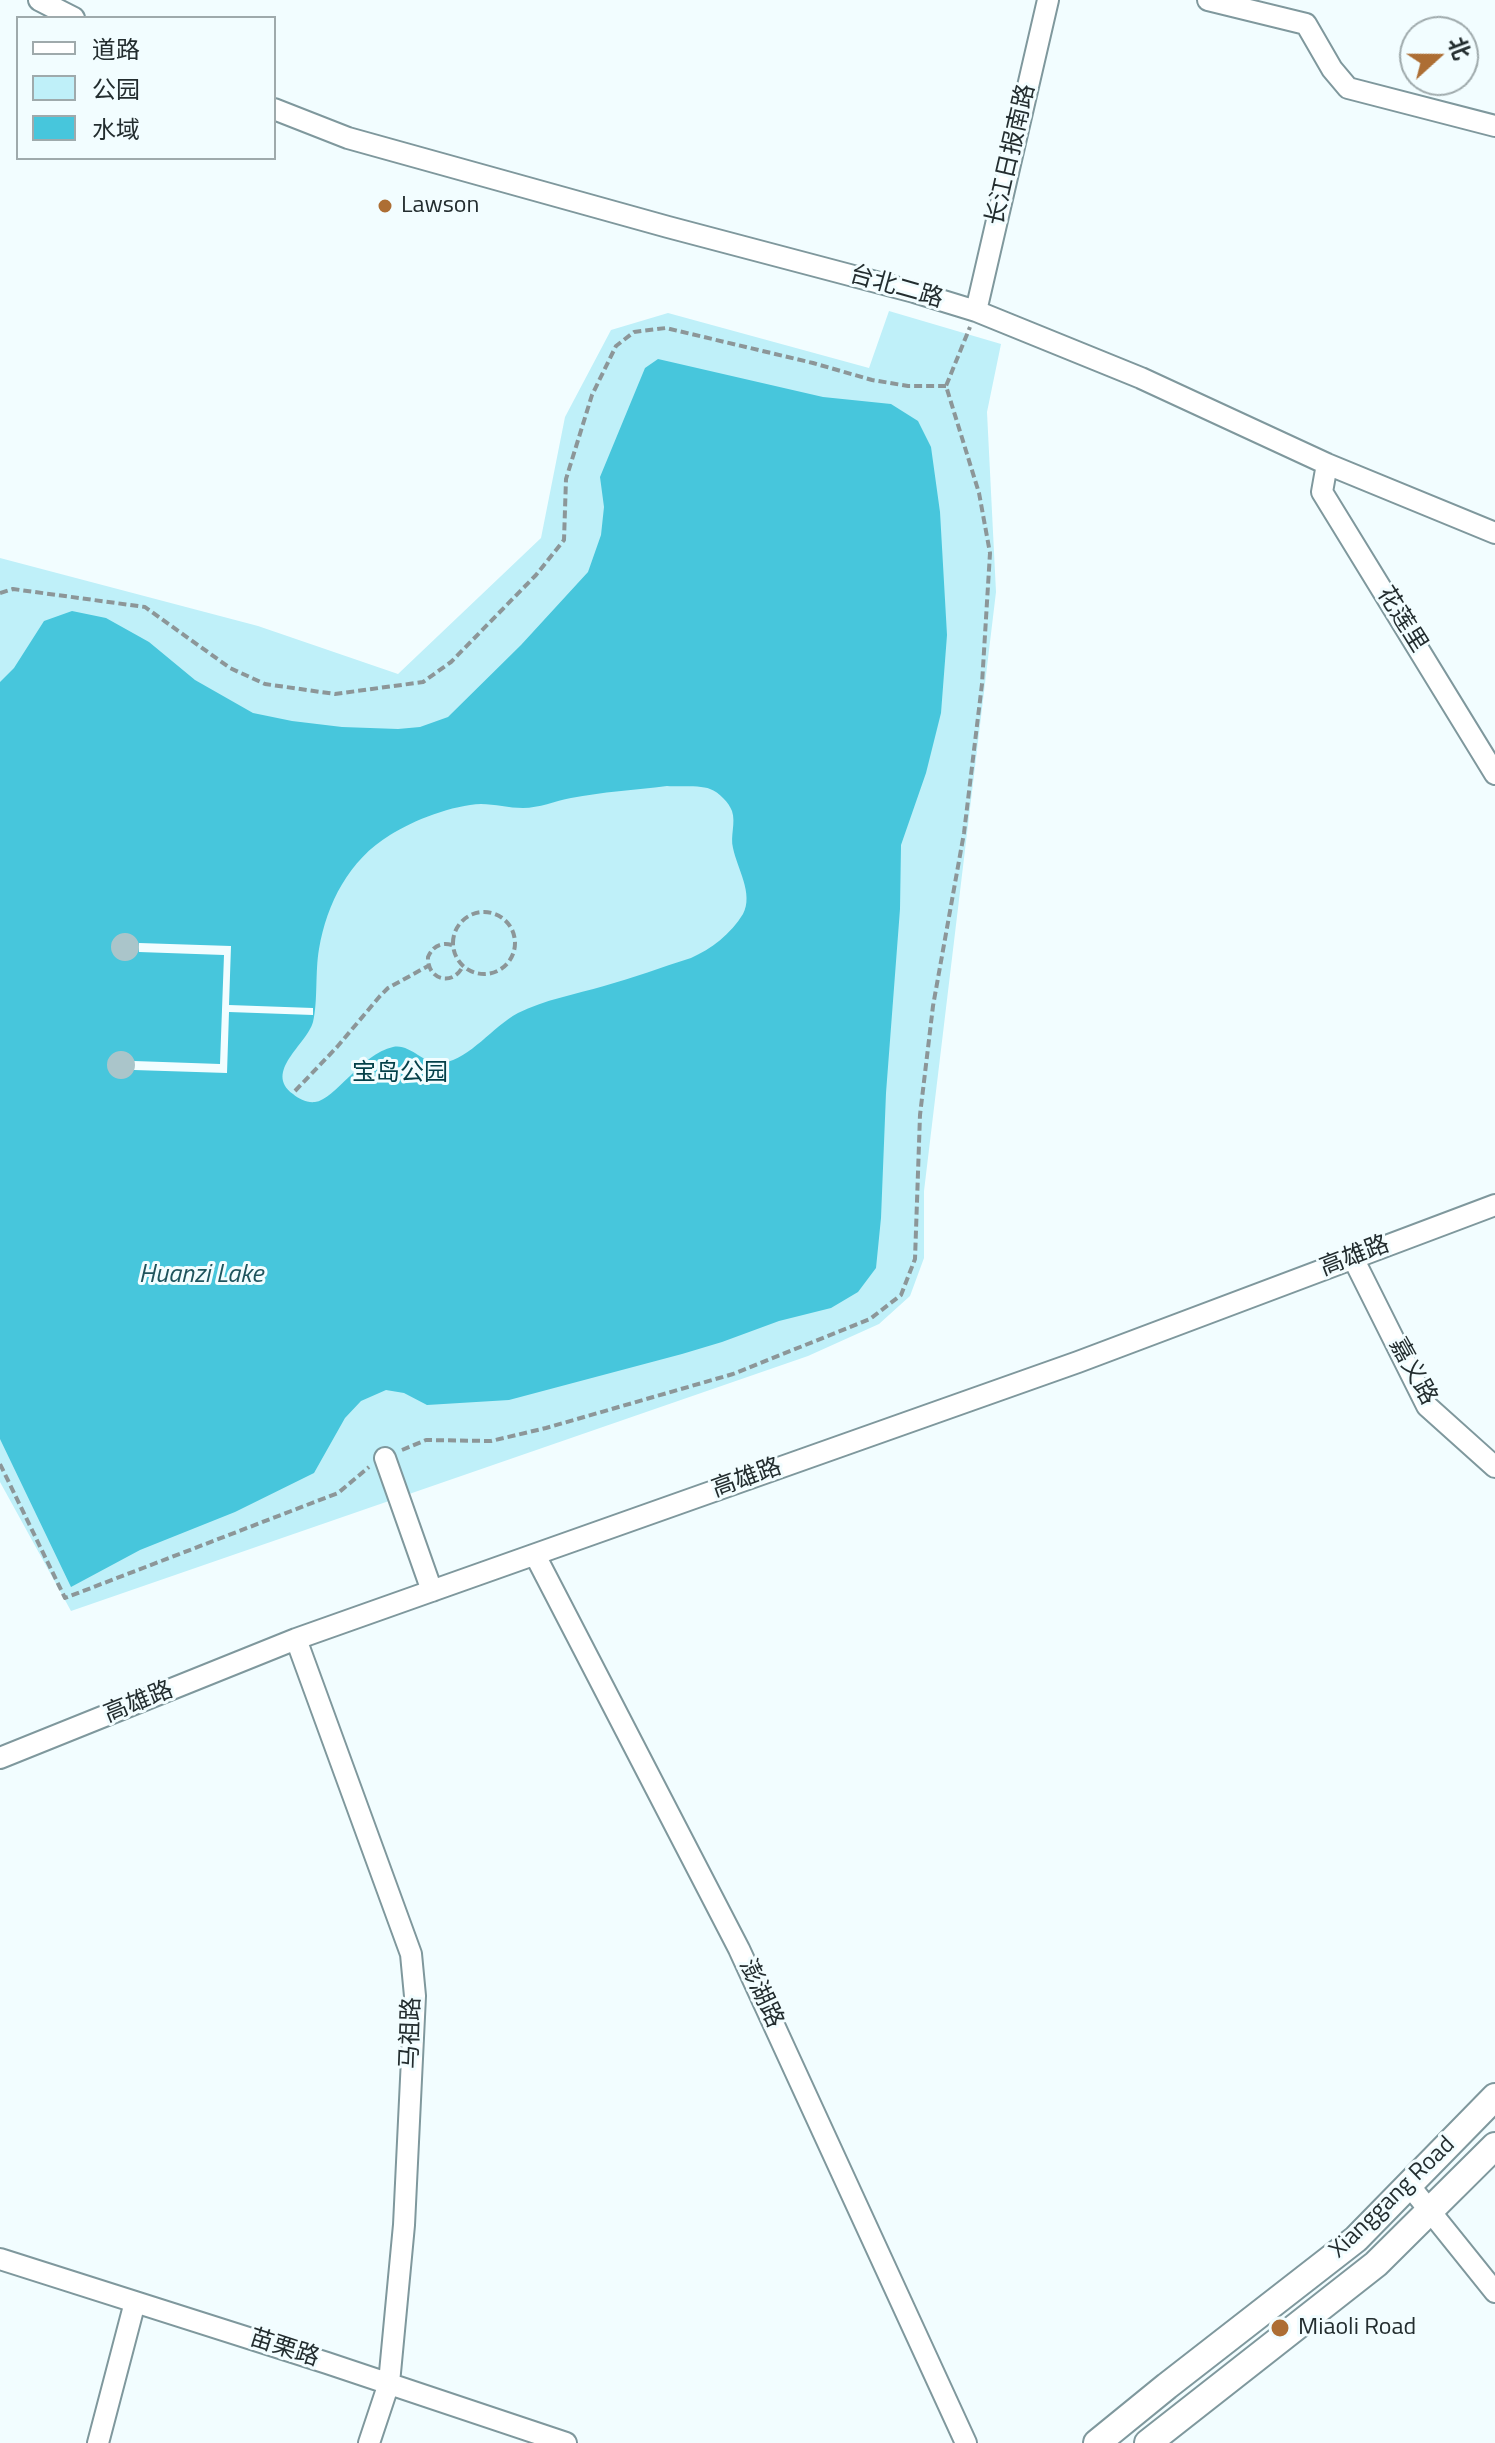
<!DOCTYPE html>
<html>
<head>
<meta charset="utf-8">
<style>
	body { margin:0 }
	#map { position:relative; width:1495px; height:2443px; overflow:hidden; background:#f2fdff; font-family:"Titillium Web","Noto Sans SC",sans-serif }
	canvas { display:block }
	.legend { position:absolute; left:16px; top:16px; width:260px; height:144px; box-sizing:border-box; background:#f2fdff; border:2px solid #9faaac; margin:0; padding:10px 14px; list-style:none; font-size:24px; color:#232d2f }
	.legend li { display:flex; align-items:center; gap:16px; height:40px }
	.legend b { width:40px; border:2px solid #9faaac }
	.north { position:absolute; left:1399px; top:16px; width:80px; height:80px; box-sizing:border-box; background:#f2fdff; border:2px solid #9faaac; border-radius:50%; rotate:69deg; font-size:22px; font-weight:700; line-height:32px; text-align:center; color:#232d2f }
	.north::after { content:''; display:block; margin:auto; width:28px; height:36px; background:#ad6e34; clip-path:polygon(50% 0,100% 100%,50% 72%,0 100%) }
</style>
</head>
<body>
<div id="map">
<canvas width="1495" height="2443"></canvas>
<ul class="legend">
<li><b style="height:10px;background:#fff"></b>道路</li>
<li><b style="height:22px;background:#bff0f9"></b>公园</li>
<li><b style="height:22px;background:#47c6dc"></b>水域</li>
</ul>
<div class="north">北</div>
</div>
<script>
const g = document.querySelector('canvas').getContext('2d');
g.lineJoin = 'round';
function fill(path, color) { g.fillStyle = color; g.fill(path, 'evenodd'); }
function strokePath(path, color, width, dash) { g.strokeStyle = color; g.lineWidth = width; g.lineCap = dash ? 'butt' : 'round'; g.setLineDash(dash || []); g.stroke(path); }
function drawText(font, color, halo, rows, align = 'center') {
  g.font = font + ' "Titillium Web","Noto Sans SC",sans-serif'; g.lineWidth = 6; g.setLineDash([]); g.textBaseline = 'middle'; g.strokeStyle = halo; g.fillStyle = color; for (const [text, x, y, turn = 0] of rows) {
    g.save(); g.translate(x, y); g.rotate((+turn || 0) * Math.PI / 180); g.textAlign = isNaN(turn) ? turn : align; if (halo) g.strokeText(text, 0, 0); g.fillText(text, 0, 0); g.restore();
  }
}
const green = new Path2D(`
	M889,311L1001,344L987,412L996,592L924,1191V1258L910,1296L879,1324L808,1356L71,1611L0,1482V558L258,626L398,674L541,538L565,417L611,330L668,313L869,368Z`);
const water = new Path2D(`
	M658,359L823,397L891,404L918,421L931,447L940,512L947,635L941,713L926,773L901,845L900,909L886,1093L881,1218L876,1268L858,1292L831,1308L779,1321L722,1342L682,1354L509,1400L427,1405L404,1393L386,1390L361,1401L345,1418L314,1473L235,1512L140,1550L71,1587L0,1439V682L14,668L44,621L72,611L106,618L149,642L195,680L253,713L292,721L342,727L398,729L420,727L448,717L521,645L588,572L601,535L604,507L600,477L645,368ZM667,786C678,787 701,785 710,789C719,792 729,803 732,811C736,823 730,836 733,848C737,868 754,894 743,914C731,934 711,949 691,958C662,967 633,978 604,986C576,994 544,1000 518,1013C492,1027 471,1058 443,1063C425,1067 411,1043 393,1047C361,1054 335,1100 315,1102C307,1103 299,1099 293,1094C263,1072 307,1044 313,1022C318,1002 315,971 319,949C327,903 349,860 390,835C414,820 453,805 481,804C495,804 509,808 523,808C539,808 555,801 571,798C602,792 635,790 667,786Z`);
const pier = new Path2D(`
	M139,943L231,946L229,1005L313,1008V1015L229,1012L227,1073L134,1070V1061L220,1064L224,955L139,952Z`);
const building = new Path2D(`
	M111 947a14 14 0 1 1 28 0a14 14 0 1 1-28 0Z
	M107 1065a14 14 0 1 1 28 0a14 14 0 1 1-28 0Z`);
const path = new Path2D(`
	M0,593L13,589L145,607L230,668L265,684L335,694L423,682L451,662L536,575L564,540L566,479L592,395L616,346L634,332L666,328L813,363L872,380L908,386H946
	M453 943a31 31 0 1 1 62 0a31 31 0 1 1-62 0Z
	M452,945C441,942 433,946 428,957C427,980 453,987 463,966
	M295,1091L337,1047L380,996L388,988L428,966
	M402,1450L426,1440L491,1441L546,1428L733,1374L870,1319L901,1295L915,1259L920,1115L933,1006L964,833L982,684L990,553L979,493L946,386L970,327
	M0,1464L65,1598L338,1493L369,1467`);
const minor = new Path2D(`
	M39,0L74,18
	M1208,0L1306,24L1332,69L1348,88L1495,126
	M274,109L348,138L668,227L914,292L976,311L1141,378L1327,464L1495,533
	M976,311L1048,0
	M1327,464L1322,492L1495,774
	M1353,1258L1427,1406L1495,1467
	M385,1458L432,1591
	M535,1555L739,1949L966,2443
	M296,1639L411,1954L415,1996L404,2225L389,2383L369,2443
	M0,1758L296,1639L1078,1362L1495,1205
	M1409,2185L1495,2292
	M0,2259L327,2363L566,2443
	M98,2443L135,2302`);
const major = new Path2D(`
	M1097,2443L1167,2386L1356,2239L1495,2097
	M1148,2443L1376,2264L1495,2146`);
const markers = [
	[385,206,8,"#ad6e34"],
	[1280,2328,10,"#ad6e34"]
];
const streetNames = [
	["长江日报南路",1012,155,-77],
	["台北二路",896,288,16],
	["花莲里",1401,620,58],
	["高雄路",1355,1257,-21],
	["嘉义路",1412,1372,61],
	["高雄路",747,1479,-20],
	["高雄路",139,1703,-22],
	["澎湖路",760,1994,65],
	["马祖路",412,2033,-88],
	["Xianggang Road",1393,2198,-44],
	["苗栗路",284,2349,18]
];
const poiNames = [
	["Lawson",401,206],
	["Miaoli Road",1298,2328]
];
const parkNames = [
	["宝岛公园",400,1074]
];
const waterNames = [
	["Huanzi Lake",201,1276]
];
fill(green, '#bff0f9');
fill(water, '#47c6dc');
fill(pier, '#f2fdff');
fill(building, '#aac5ca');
strokePath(minor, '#7f989d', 24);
strokePath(major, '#7f989d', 30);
strokePath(path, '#8c9698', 4, [8, 4]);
strokePath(minor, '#fff', 20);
strokePath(major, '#fff', 26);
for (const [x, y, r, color] of markers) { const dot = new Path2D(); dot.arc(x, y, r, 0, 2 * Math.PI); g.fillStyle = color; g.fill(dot); strokePath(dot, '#f2fdff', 3); }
drawText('24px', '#232d2f', '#f2fdff', streetNames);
drawText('24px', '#232d2f', '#f2fdff', poiNames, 'left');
drawText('24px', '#044049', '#f2fdff', parkNames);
drawText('italic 26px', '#1f545d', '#f2fdff', waterNames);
</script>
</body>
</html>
